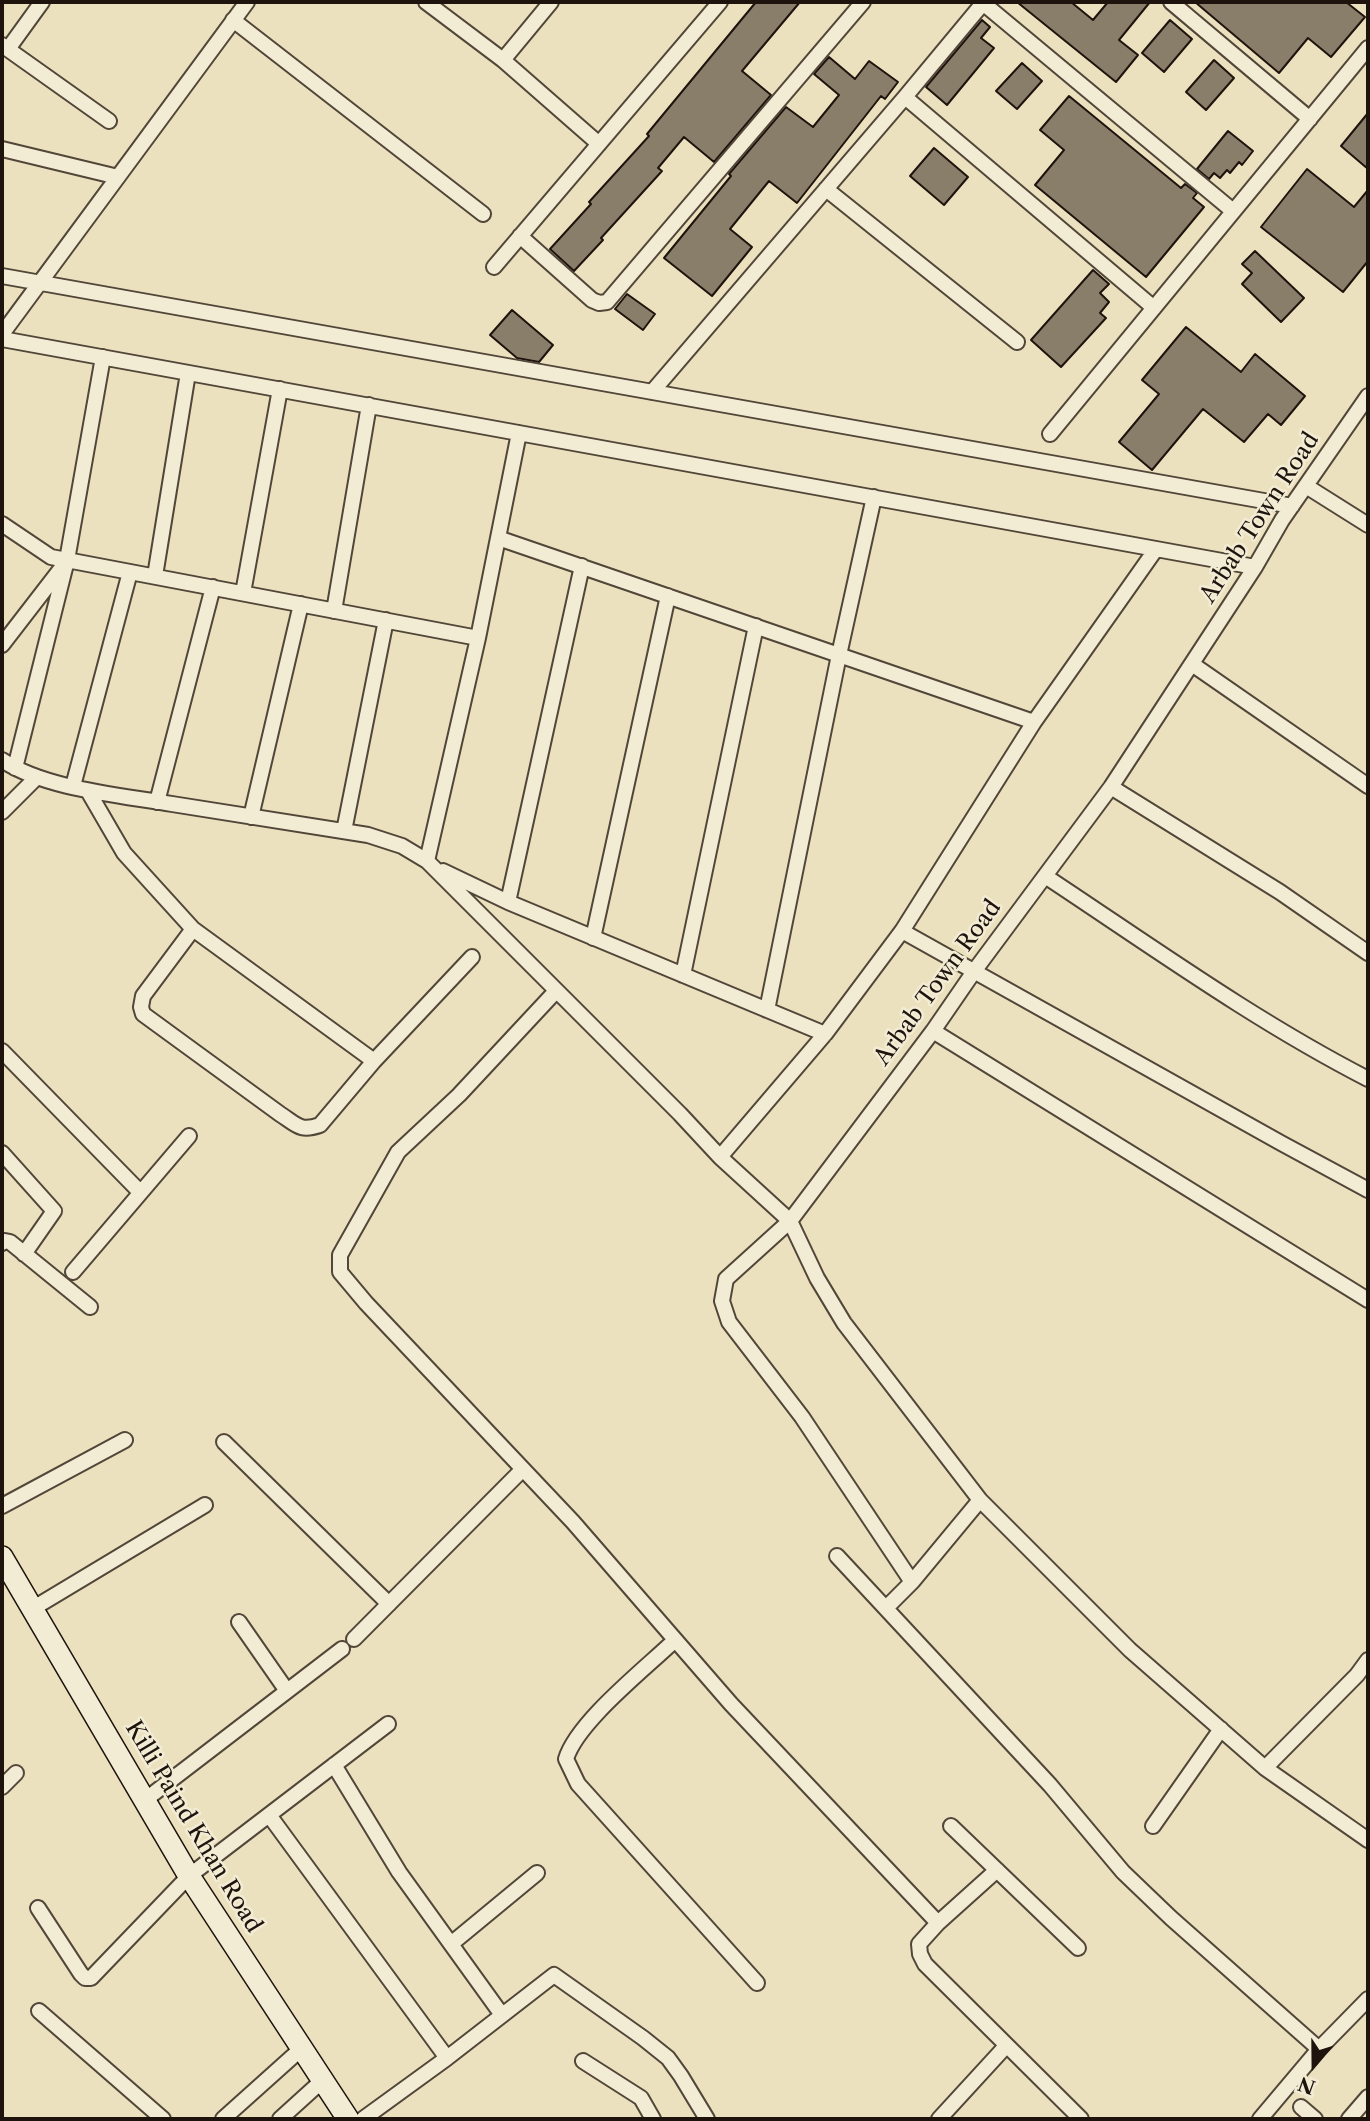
<!DOCTYPE html>
<html>
<head>
<meta charset="utf-8">
<style>
	body { margin:0 }
	#map { position:relative; width:1370px; height:2121px; overflow:hidden; background:#ece1be; font-family:"Libre Caslon Text",serif }
	canvas { display:block }
	.frame { position:absolute; inset:0; border:4px solid #1e130d; pointer-events:none }
	.north { position:absolute; left:1279px; top:2030px; width:70px; height:70px; -webkit-text-stroke:5px #f3ecd5; paint-order:stroke; rotate:200deg; font-size:19px; font-weight:700; line-height:28px; text-align:center; color:#1e130d }
	.north::after { content:''; display:block; margin:auto; width:24px; height:32px; background:#1e130d; clip-path:polygon(50% 0,100% 100%,50% 72%,0 100%) }
</style>
</head>
<body>
<div id="map">
<canvas width="1370" height="2121"></canvas>
<div class="frame"></div>
<div class="north">N</div>
</div>
<script>
const g = document.querySelector('canvas').getContext('2d');
g.lineJoin = 'round';
function fill(path, color) { g.fillStyle = color; g.fill(path, 'evenodd'); }
function strokePath(path, color, width, dash) { g.strokeStyle = color; g.lineWidth = width; g.lineCap = dash ? 'butt' : 'round'; g.setLineDash(dash || []); g.stroke(path); }
function drawText(font, color, halo, rows, align = 'center') {
  g.font = font + ' "Libre Caslon Text",serif'; g.lineWidth = 5; g.setLineDash([]); g.textBaseline = 'middle'; g.strokeStyle = halo; g.fillStyle = color; for (const [text, x, y, turn = 0] of rows) {
    g.save(); g.translate(x, y); g.rotate((+turn || 0) * Math.PI / 180); g.textAlign = isNaN(turn) ? turn : align; if (halo) g.strokeText(text, 0, 0); g.fillText(text, 0, 0); g.restore();
  }
}
const building = new Path2D(`
	M756,2H800L742,71L771,95L714,162L684,137L658,168L662,171L601,238L603,240L574,271L550,249L591,204L589,202L649,136L647,134Z
	M1017,2H1071L1093,20L1108,2H1150L1119,40L1138,55L1116,82Z
	M1195,2H1346L1365,17L1331,57L1308,38L1279,73Z
	M982,20L990,27L981,38L994,48L947,105L926,87Z
	M1170,20L1192,39L1164,72L1142,53Z
	M829,57L855,79L869,61L898,82L885,99L881,96L797,203L769,181L730,229L752,247L712,296L664,258L731,176L729,174L786,107L813,127L839,95L814,74Z
	M1214,60L1234,78L1206,110L1186,92Z
	M1022,63L1042,81L1017,109L996,91Z
	M1069,96L1181,188L1185,184L1197,193L1193,198L1204,207L1146,277L1035,185L1064,150L1040,130Z
	M1368,113V169L1341,146Z
	M1228,131L1253,151L1242,165L1239,162L1230,173L1227,170L1220,178L1214,173L1209,179L1197,169Z
	M934,148L968,177L944,205L910,176Z
	M1307,169L1354,207L1368,190V261L1343,292L1261,227Z
	M1255,251L1304,298L1281,322L1242,284L1252,273L1242,264Z
	M1093,270L1109,284L1100,293L1109,302L1100,313L1106,318L1061,367L1031,340Z
	M627,294L655,314L643,330L615,309Z
	M512,310L553,345L539,362L517,358L490,335Z
	M1186,327L1241,372L1255,354L1305,396L1281,425L1268,414L1244,442L1203,409L1152,470L1119,442L1159,394L1142,380Z`);
const street = new Path2D(`
	M426,2L503,60L599,144
	M1171,2L1310,119
	M983,3L1233,211
	M233,20L483,214
	M2,45L109,121
	M8,49L42,2
	M503,60L551,2
	M905,97L1154,308
	M2,149L118,177
	M826,189L1017,342
	M520,236L592,300L599,303L607,302L863,2
	M494,267L720,2
	M2,276L1292,506
	M2,334L247,2
	M2,339L1255,567
	M652,392L905,97L984,2
	M1050,434L1368,48
	M1306,486L1368,525
	M2,524L51,557L478,638
	M498,538L1034,722
	M155,576L188,373
	M243,593L280,389
	M334,611L369,405
	M2,645L63,566
	M1192,664L1368,786
	M2,760C45,789 120,795 172,804C237,814 302,825 368,835L402,846L427,861L680,1114L720,1157L790,1221L817,1278L844,1323L980,1500L1130,1650L1265,1768L1368,1840
	M15,768L67,560L103,357
	M73,786L130,572
	M1111,787L1280,892L1368,953
	M88,791L124,853L193,929L374,1061
	M157,802L213,587
	M2,812L37,777
	M251,817L301,604
	M344,831L386,620
	M427,861L478,638L519,433
	M443,871L508,902L825,1034
	M1045,876C1151,946 1255,1021 1368,1079
	M508,902L582,566
	M193,929L143,996L141,1007L143,1014L280,1114C297,1125 300,1132 320,1125L374,1061L472,957
	M902,931L1281,1143L1368,1190
	M593,938L668,596
	M683,975L756,626
	M556,991L459,1095L398,1152L340,1255V1272L366,1303L573,1522L731,1704L938,1923L919,1944L920,1954L925,1964L1081,2119
	M767,1010L839,655L874,497
	M933,1031L1368,1300
	M2,1051L140,1192
	M2,1153L54,1211L24,1254
	M720,1157L825,1034L902,931L1034,722L1156,549
	M2,1243L5,1241L10,1242L90,1307
	M73,1272L189,1136
	M224,1442L389,1604
	M2,1506L125,1440
	M837,1556L1050,1785L1123,1872L1171,1918L1319,2049
	M912,1582L802,1417L729,1322L722,1301L726,1279L790,1221L933,1031L975,970L1111,787L1255,567L1282,520L1368,396
	M886,1608L912,1582L980,1500
	M32,1609L205,1505
	M239,1622L287,1691
	M354,1639L523,1469
	M675,1640C646,1668 577,1722 566,1759L578,1784L757,1983
	M334,1765L399,1872L502,2015
	M1265,1768L1357,1675L1368,1660
	M2,1787L16,1773
	M145,1800L342,1649
	M269,1815L447,2058
	M951,1826L1078,1948
	M1153,1826L1221,1729
	M38,1908L81,1974L85,1978H91L189,1876L388,1724
	M938,1923L997,1870
	M451,1944L537,1873
	M39,2011L163,2119
	M583,2061L641,2098L653,2119
	M1301,2107L1315,2119
	M223,2119L301,2049
	M280,2119L323,2080
	M363,2119L447,2058L554,1975L643,2038L668,2058L681,2076L707,2119
	M939,2119L1006,2046
	M1260,2119L1319,2049L1368,1999
	M1349,2119L1368,2097`);
const secondary = new Path2D(`
	M2,1557L189,1876L348,2119`);
const streetNames = [
	["Arbab Town Road",1260,518,-57],
	["Arbab Town Road",938,983,-54],
	["Killi Paind Khan Road",193,1827,59]
];
fill(building, '#897e69');
strokePath(building, '#1e130d', 2);
strokePath(street, '#524639', 18);
strokePath(secondary, '#1e130d', 24);
strokePath(street, '#f3ecd5', 14);
strokePath(secondary, '#f3ecd5', 21);
drawText('23px', '#1e130d', '#f3ecd5', streetNames);
</script>
</body>
</html>
